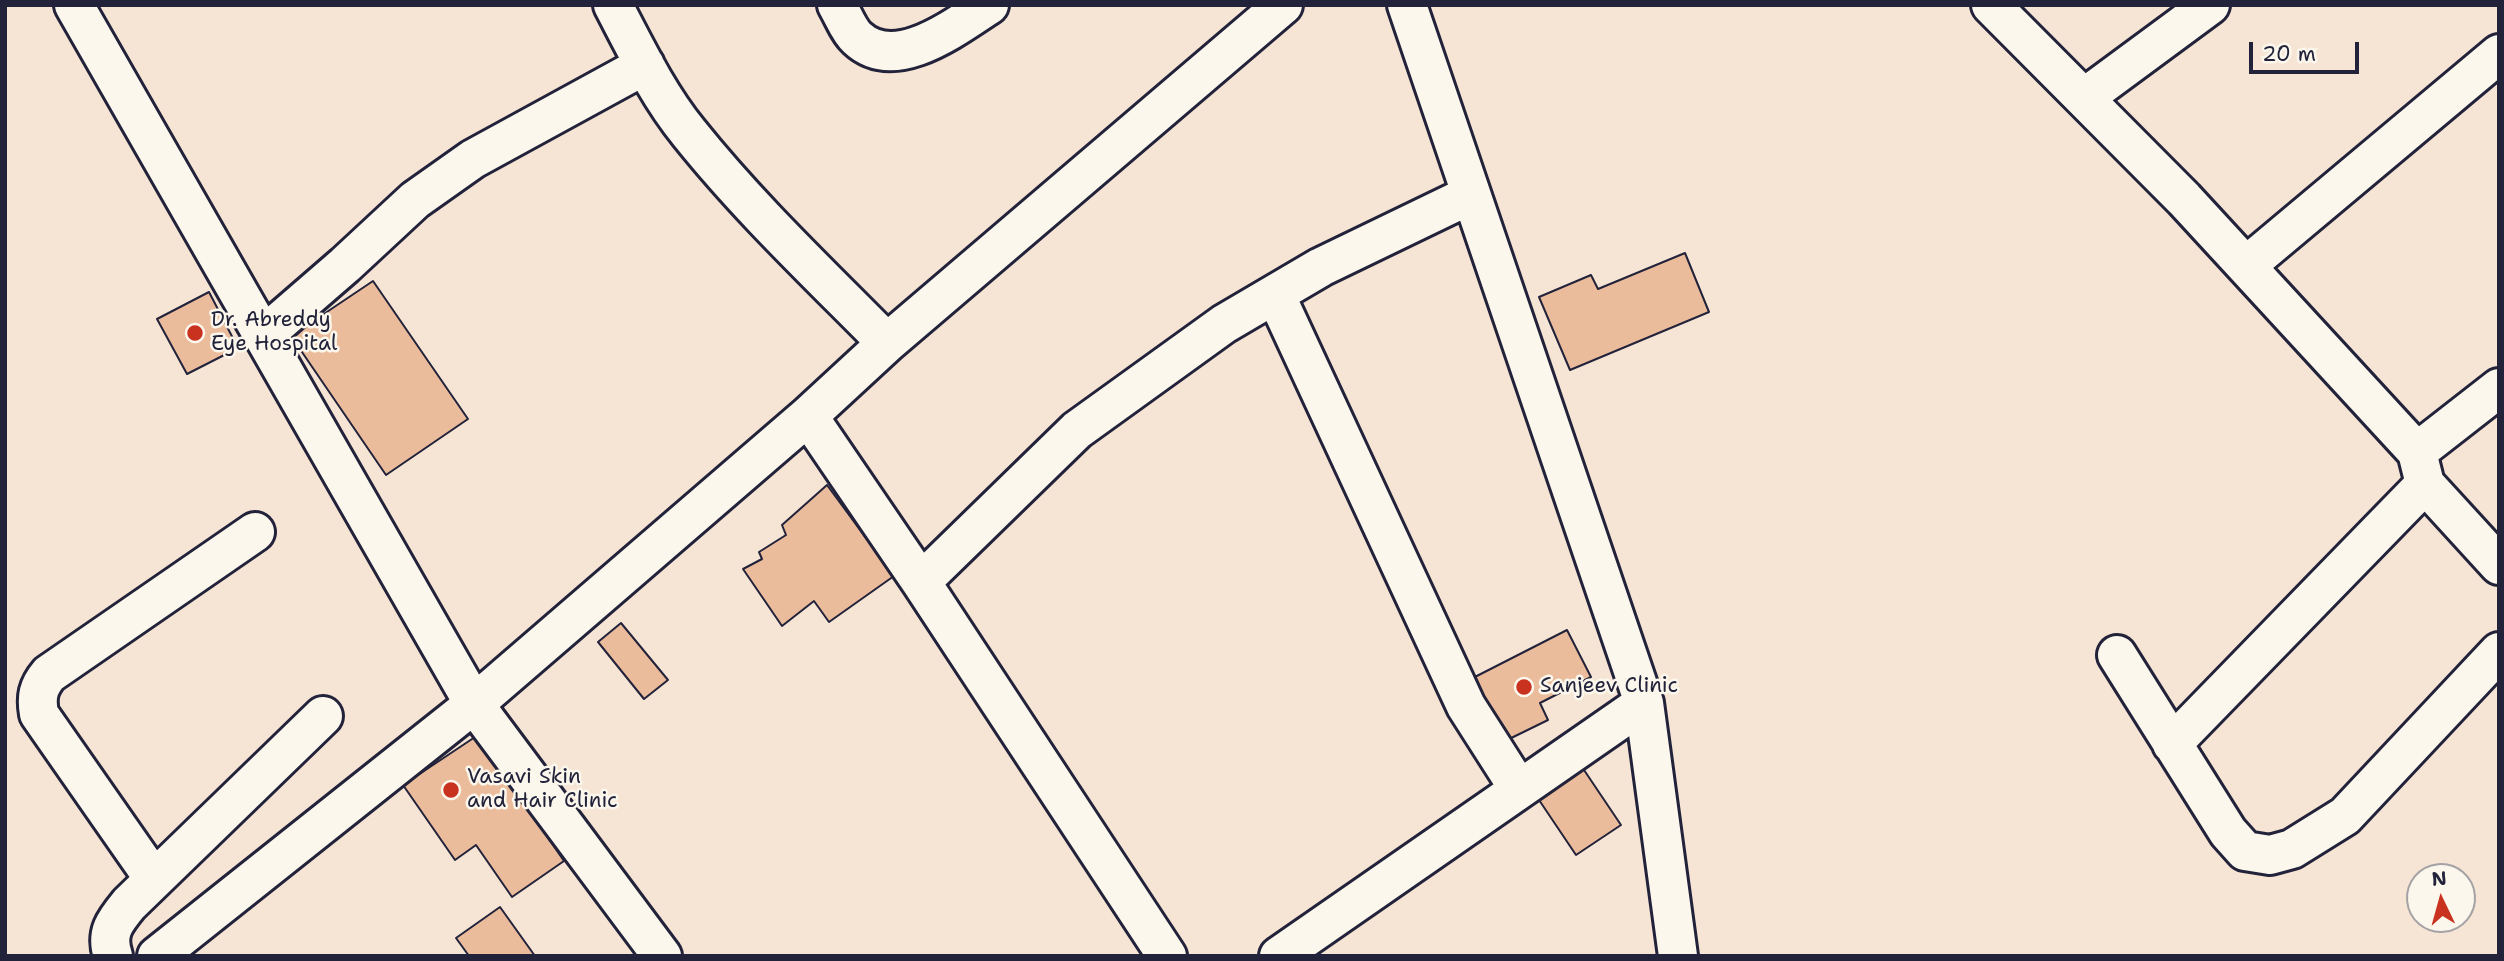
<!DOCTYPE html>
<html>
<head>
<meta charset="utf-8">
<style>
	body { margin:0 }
	#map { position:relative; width:2504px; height:961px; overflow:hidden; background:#f6e5d4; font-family:"Shantell Sans",sans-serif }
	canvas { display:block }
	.frame { position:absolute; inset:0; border:7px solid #22223b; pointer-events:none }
	.north { position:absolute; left:2406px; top:863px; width:70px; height:70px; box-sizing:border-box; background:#fbf7ec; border:2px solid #a4a2a5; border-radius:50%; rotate:355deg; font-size:19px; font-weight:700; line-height:28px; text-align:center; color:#22223b }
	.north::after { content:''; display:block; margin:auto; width:24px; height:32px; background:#c8321e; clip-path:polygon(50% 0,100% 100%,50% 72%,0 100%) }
	.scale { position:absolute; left:2249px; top:42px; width:110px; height:32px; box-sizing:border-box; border:4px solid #22223b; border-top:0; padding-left:9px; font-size:21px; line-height:24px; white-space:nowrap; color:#22223b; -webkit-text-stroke:5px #fbf7ec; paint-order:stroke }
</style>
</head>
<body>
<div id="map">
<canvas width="2504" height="961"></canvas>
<div class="frame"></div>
<div class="north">N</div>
<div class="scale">20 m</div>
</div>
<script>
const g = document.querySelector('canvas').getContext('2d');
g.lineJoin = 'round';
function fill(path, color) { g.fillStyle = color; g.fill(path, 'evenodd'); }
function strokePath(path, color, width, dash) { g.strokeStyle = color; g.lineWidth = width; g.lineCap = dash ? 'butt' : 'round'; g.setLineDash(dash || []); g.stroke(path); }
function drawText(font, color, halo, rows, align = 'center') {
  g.font = font + ' "Shantell Sans",sans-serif'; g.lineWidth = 5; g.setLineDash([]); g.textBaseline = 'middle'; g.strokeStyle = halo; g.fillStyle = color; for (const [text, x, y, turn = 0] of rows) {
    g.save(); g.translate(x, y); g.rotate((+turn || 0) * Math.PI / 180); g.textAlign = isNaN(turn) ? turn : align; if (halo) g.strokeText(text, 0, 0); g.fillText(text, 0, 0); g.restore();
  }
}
const building = new Path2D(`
	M1685,253L1709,312L1570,370L1539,297L1591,275L1598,289Z
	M373,281L468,419L386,475L291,336Z
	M209,292L238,348L187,374L157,319Z
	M827,485L894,576L829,622L814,601L782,626L743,569L762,559L759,552L786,535L782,525Z
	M621,623L668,680L644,699L598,642Z
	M1567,630L1591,677L1540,703L1548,720L1499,744L1467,681Z
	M478,735L564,861L512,897L476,845L455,860L403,785Z
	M1580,764L1621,825L1576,855L1535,794Z
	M500,907L535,956H469L456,938Z`);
const minor = new Path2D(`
	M74,5L474,704L662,956
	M613,5C636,49 658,95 689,133C749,208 820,275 887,343
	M837,5C843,15 849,31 857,38C895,74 955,27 989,5
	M1407,5L1644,703L1678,956
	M1991,5L2184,199L2417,452L2425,484L2499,565
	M2084,98L2210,5
	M2246,266L2499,54
	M1275,294L1466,706L1519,789
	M263,336L345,265L415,200L473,159L645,65
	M808,416L921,582L1167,956
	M2417,452L2499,388
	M921,582L1077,430L1224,324L1321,267L1470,195
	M2117,655L2228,832L2245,851L2270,855L2292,849L2345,816L2499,652
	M2172,744L2425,484
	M154,879L39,714C36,697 38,687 49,674L255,532
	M113,956C105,933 115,921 129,904L323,716
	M157,956L474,704L808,416L887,343L1283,5
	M1279,956L1644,703`);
const markers = [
	[195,333,9,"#c8321e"],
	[1524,687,9,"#c8321e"],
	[451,790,9,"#c8321e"]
];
const poiNames = [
	["Dr. Abreddy",211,321],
	["Eye Hospital",211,345],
	["Sanjeev Clinic",1540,687],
	["Vasavi Skin",467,778],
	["and Hair Clinic",467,802]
];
fill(building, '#ebbc9b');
strokePath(building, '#22223b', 2);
strokePath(minor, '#22223b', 44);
strokePath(minor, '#fbf7ec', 38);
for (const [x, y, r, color] of markers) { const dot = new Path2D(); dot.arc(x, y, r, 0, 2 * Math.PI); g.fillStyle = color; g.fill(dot); strokePath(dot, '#fbf7ec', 2.5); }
drawText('21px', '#22223b', '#fbf7ec', poiNames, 'left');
</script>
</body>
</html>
